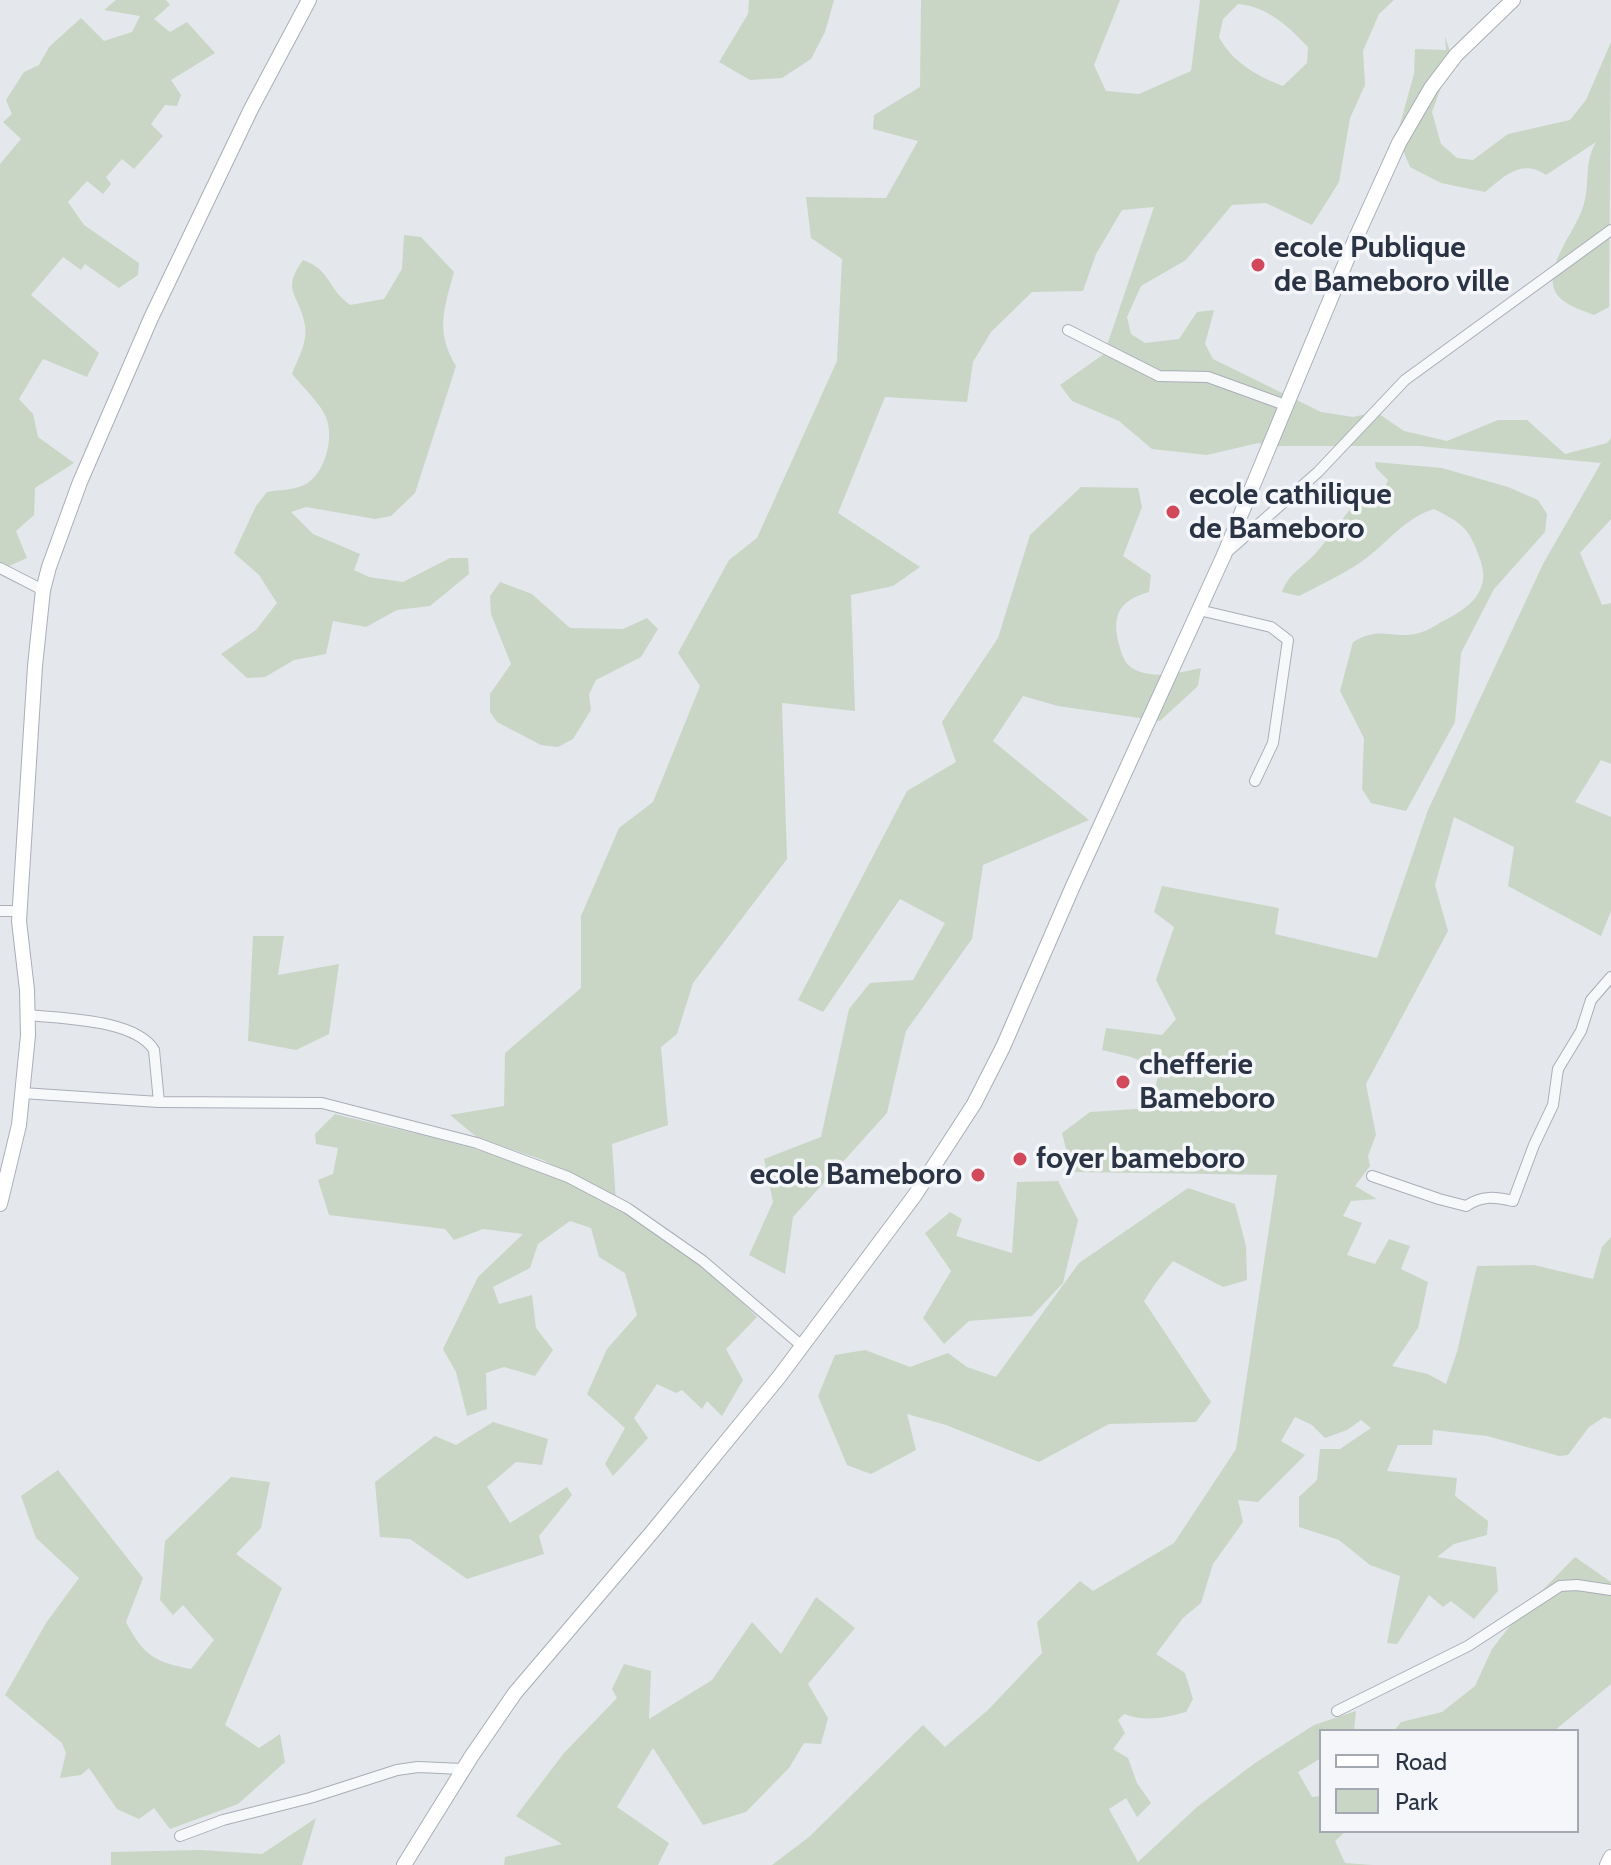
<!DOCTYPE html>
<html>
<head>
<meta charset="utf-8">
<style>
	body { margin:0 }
	#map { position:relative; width:1611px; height:1865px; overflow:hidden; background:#e4e7ec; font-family:Cabin,sans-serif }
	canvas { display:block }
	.legend { position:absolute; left:1319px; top:1729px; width:260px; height:104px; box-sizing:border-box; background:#f4f6f9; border:2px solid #a4a8b1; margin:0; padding:10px 14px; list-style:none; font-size:24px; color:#2b3445 }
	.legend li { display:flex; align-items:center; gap:16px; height:40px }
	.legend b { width:40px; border:2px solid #a4a8b1 }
</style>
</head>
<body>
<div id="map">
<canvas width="1611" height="1865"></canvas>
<ul class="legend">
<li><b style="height:10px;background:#fff"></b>Road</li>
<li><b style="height:22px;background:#c9d6c5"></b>Park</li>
</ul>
</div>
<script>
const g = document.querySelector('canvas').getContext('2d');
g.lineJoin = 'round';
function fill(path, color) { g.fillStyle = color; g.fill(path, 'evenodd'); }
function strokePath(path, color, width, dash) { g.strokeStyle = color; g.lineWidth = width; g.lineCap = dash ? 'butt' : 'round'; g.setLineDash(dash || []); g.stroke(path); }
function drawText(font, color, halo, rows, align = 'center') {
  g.font = font + ' Cabin,sans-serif'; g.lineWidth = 7; g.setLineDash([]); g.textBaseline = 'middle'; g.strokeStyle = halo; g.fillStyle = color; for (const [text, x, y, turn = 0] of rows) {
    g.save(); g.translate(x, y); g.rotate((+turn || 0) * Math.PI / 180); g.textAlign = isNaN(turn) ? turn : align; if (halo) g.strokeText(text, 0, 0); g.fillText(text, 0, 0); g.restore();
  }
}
const green = new Path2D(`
	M116,0H166L170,5L154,19L170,32L187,22L215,53L171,80L181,95L177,106L165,105L151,124L163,136L134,169L122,159L106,177L111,184L103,194L87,181L68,202L84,225L139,263L138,275L119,288L85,264L81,270L63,257L31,295L99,353L87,377L43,359L19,399L33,414L38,437L74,463L35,488L34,515L16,531L27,558L0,570V164L21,139L3,122L12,114L6,100L24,72L39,65L49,47L81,18L104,41L132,32L140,16L104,10Z
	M749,0H834L825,32L811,59L782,78L750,80L719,62L748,14Z
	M921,0H1120L1094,65L1106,91L1139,94L1191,71L1200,0H1394L1379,14L1363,51L1365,85L1350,118L1339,182L1312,225L1266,203L1232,205L1186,260L1141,286L1127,317L1131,334L1145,343L1179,339L1197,312L1214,310L1205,344L1213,359L1321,412L1353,417L1376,412L1404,431L1447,441L1498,420H1527L1565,454L1607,443L1611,438V519L1580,553L1602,605L1611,603V764L1601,760L1575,802L1611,817V911L1601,936L1508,886L1514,847L1454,817L1435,885L1448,931L1366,1084L1376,1135L1368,1156L1370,1166L1355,1186L1377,1199L1351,1201L1343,1216L1362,1223L1347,1255L1375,1264L1389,1239L1410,1246L1401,1269L1428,1282L1418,1328L1392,1366L1428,1374L1446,1384L1457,1352L1477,1266L1534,1265L1593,1279L1602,1247L1611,1237V1419L1604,1417L1589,1427L1568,1455L1559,1456L1487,1436L1433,1430L1432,1445H1398L1387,1471L1457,1478L1455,1496L1488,1521L1487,1535L1454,1544L1437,1557L1496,1567L1498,1591L1474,1619L1451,1601L1443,1607L1429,1595L1397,1644L1387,1643L1400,1576L1370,1565L1339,1540L1299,1527V1497L1317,1480L1320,1449H1340L1371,1428L1361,1420L1347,1430L1325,1438L1312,1425L1295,1417L1281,1441L1305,1455L1258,1502L1238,1500L1243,1522L1213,1564L1201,1603L1183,1618L1156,1654L1185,1673L1193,1699L1186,1712C1164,1718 1146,1722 1124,1714L1118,1720L1125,1733L1113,1749L1128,1758L1137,1783L1151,1803L1137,1817L1126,1798L1109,1809L1138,1862L1197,1807L1255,1763L1314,1725L1356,1711L1354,1731H1321V1758L1298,1772L1312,1797L1321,1796V1831H1346L1335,1841L1345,1863L1373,1865H772L809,1837L923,1725L945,1747L988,1710L1042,1653L1037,1622L1080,1581L1093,1591L1174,1543L1236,1449L1277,1175L1072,1172L1062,1133L1090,1112L1150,1108L1160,1069L1131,1057L1102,1050L1106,1028L1162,1035L1176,1019L1156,980L1174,927L1154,912L1162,886L1279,908L1275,934L1377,958L1428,810L1543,564L1601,463L1419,446H1272L1258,443L1207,455L1152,449L1119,421L1072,401L1060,385L1104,354L1154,207L1122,210L1096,254L1083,291L1032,292L991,332L973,362L967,402L885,397L838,513L920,567L893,586L851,595L855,711L782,703L787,859L693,983L677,1034L661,1047L668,1125L612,1144L616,1200L543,1160L478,1138L450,1115L504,1106L505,1053L581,988V916L619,828L653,802L700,686L678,653L729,560L757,538L837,361L842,259L811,238L806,197L886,198L918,141L873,129L874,115L920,87ZM1238,4C1268,7 1288,26 1308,47L1307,63L1283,86C1257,76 1232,62 1219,37L1223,19Z
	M1445,36L1452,58L1432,112L1441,144L1457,158L1473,160L1508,134L1570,120L1586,100L1611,42L1609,307L1594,315C1585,311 1573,308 1565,302C1532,279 1575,234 1583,207C1591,184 1583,164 1596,142L1546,175C1521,158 1504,177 1485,192L1441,183L1410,167L1397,135L1414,74L1415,49L1446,50Z
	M404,235L421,237L454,272C444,308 435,332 456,366L415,493L391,516L375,519L306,507L291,512L313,534L360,554L354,570L369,577L403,582L450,558H468L469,574L430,606L397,610L366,627L333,621L326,654L294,660L265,677L247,678L221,654L256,630L277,603L259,575L234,553L256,506L267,492C278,490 293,490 304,485C326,475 336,433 324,413C316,399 302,386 292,374C298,358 308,342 305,325C300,294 280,292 303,260C331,270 327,288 350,305L384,299L402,269Z
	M1375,462L1442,468L1508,487L1538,500L1547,514L1545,532L1494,589L1461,653L1455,722L1406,811L1371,803L1362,789L1364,738L1340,691L1353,642C1381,625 1393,640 1419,633C1427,631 1435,626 1441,622C1466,610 1491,593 1481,562C1470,529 1464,524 1434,509C1404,518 1387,544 1361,562C1342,575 1320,585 1299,596L1282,592C1289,573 1302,568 1315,554C1332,535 1345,512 1365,494L1382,496L1388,480L1376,468Z
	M1081,487L1138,488L1142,507L1123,556L1151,575L1149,592C1117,601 1111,617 1120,648C1123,659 1127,667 1138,671C1158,679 1182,672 1201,668L1198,686L1160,721L1058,706L1023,696L993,741L1089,820L983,865L972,939L906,1031L887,1113L793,1217L785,1274L749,1255L773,1202L764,1159L821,1137L849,1009L870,983L913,980L945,923L900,899L823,1012L798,1000L907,791L956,762L942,722L998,638L1030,535Z
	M500,582L532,594L570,628L623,629L647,618L658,629L641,657L596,680L589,694L591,710L573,739L558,747L541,745L497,722L490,712V694L511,664L491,614L490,596Z
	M253,936H284L278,975L339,964L329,1034L296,1050L248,1041Z
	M335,1114C414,1134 495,1149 570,1182C632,1208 711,1268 757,1317L726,1349L743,1380L722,1416L707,1401L702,1409L682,1390L676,1393L657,1384L634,1418L648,1438L613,1476L605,1464L625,1428L587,1394L607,1349L637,1315L625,1273L599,1257L591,1228L570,1221L538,1244L530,1268L493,1287L499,1304L532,1295L536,1328L553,1350L535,1376L504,1367L486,1373L487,1409L467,1416L456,1372L443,1349L478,1277L523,1234L483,1229L454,1240L445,1229L329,1215L318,1180L333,1174L338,1148L316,1144L315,1134Z
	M1058,1181L1078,1220L1063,1283L1032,1316L969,1321L944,1344L923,1318L951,1271L925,1233L950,1212L962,1219L956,1236L1012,1253L1017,1182Z
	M1188,1188L1235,1204L1246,1246L1247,1280L1223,1287L1173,1261L1155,1284L1144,1301L1211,1402L1196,1422L1109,1424L1039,1462L946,1425L907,1414L916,1450L871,1474L847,1465L818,1396L835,1355L865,1350L910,1367L948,1353L967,1367L996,1377L1079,1263Z
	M493,1422L548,1439L542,1465L516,1462L487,1487L510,1523L567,1487L572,1495L539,1536L544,1554L467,1579L410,1539L380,1537L375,1482L435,1436L456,1445Z
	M58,1470L143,1578L126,1622C143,1655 154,1662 191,1669L214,1640L183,1605L173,1615L160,1600L165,1541L231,1477L270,1482L261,1528L236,1554L282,1588L225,1725L259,1748L280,1734L285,1762L238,1804L170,1829L154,1808L139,1819L117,1809L89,1768L81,1775L60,1778L66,1753L62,1743L5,1695L46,1623L79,1578L36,1538L21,1496Z
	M1575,1557L1611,1582V1684L1554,1731H1394L1401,1722L1442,1712L1475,1686L1492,1649L1520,1613Z
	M816,1597L855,1628L808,1684L828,1718L821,1744L804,1743L789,1768L746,1812L703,1825L653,1748L617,1807L669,1843L658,1865H504L505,1857L562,1844L516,1816L564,1753L617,1698L612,1689L624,1664L651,1671L649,1719L712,1680L752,1622L781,1654Z
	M316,1818L302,1865H111V1852L201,1850L262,1854Z`);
const street = new Path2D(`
	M1068,330L1159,376L1208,377L1288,406
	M1226,553L1318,472L1405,380L1611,230
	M0,568L43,590
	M1199,610L1271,627L1288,640L1273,743L1255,781
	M0,911H19
	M28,1015C62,1019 135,1019 154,1050L159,1102
	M22,1093L159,1102L322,1103L477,1143L568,1177L627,1208L703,1261L802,1346
	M1372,1176L1439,1199L1466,1206C1483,1195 1495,1197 1513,1201L1534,1145L1553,1105L1558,1069L1581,1031L1591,1000L1611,977
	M1337,1711L1468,1646L1560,1586L1577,1585L1611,1590
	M180,1836L223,1820L310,1798L397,1770L418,1767L463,1769`);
const secondary = new Path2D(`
	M0,1204L19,1125L28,1035L27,990L19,921L35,666L43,590L49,567L80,482L151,318L251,109L309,0
	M404,1865L471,1757L515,1693L653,1531L779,1377L915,1195L974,1104L1003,1047L1073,886L1224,555L1355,240L1399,143L1431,88L1456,55L1513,0
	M1607,1865L1611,1857`);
const markers = [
	[1258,265,8,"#d1495b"],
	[1173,512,8,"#d1495b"],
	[1123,1082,8,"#d1495b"],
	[1020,1159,8,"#d1495b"],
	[978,1175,8,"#d1495b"]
];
const poiNames = [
	["ecole Publique",1274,248],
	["de Bameboro ville",1274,282],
	["ecole cathilique",1189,495],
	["de Bameboro",1189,529],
	["chefferie",1139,1065],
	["Bameboro",1139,1099],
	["foyer bameboro",1036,1159],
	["ecole Bameboro",962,1175,"right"]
];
fill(green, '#c9d6c5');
strokePath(street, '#a9aeb7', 12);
strokePath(secondary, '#a9aeb7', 16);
strokePath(street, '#f7f8fa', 10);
strokePath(secondary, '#fff', 14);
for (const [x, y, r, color] of markers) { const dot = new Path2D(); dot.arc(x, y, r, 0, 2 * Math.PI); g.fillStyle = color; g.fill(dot); strokePath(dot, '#f4f6f9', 3); }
drawText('bold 30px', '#2b3445', '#f4f6f9', poiNames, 'left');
</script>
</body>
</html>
